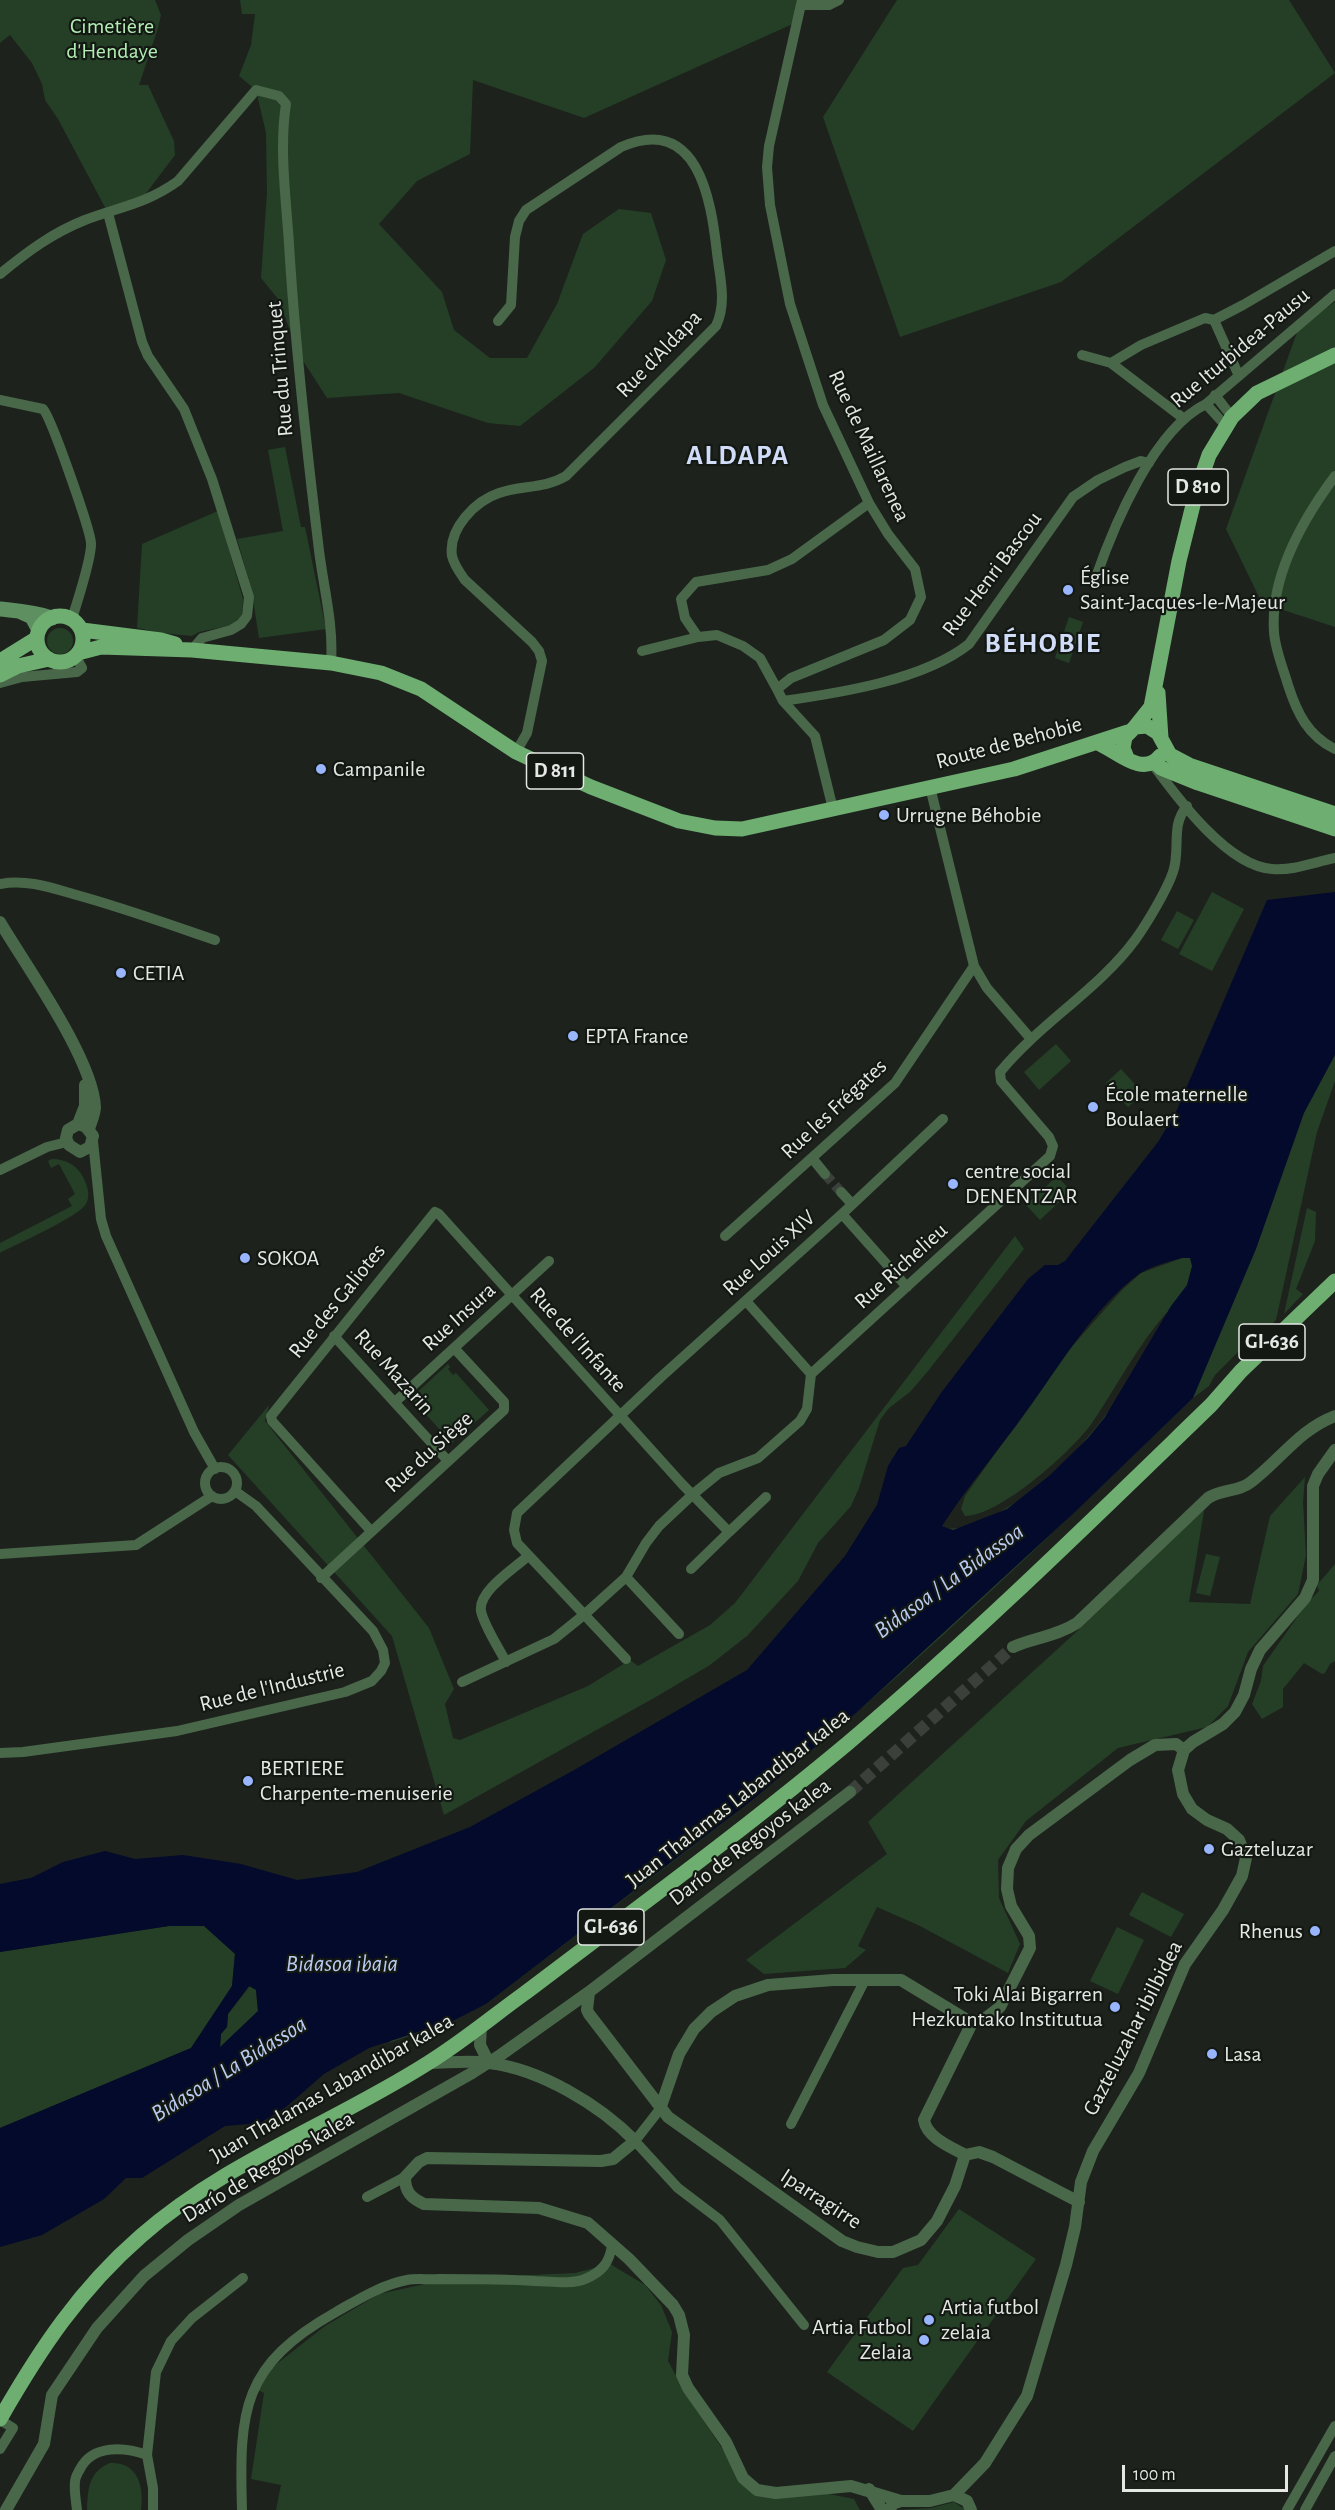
<!DOCTYPE html>
<html>
<head>
<meta charset="utf-8">
<style>
	body { margin:0 }
	#map { position:relative; width:1335px; height:2510px; overflow:hidden; background:#1d221d; font-family:"Alegreya Sans",sans-serif }
	canvas { display:block }
	.scale { position:absolute; left:1122px; top:2465px; width:166px; height:27px; box-sizing:border-box; border:3px solid #e5e8e5; border-top:0; padding-left:8px; font-size:18px; line-height:21px; white-space:nowrap; color:#e5e8e5; -webkit-text-stroke:4px #131813; paint-order:stroke }
</style>
</head>
<body>
<div id="map">
<canvas width="1335" height="2510"></canvas>
<div class="scale">100 m</div>
</div>
<script>
const g = document.querySelector('canvas').getContext('2d');
g.lineJoin = 'round';
function fill(path, color) { g.fillStyle = color; g.fill(path, 'evenodd'); }
function strokePath(path, color, width, dash) { g.strokeStyle = color; g.lineWidth = width; g.lineCap = dash ? 'butt' : 'round'; g.setLineDash(dash || []); g.stroke(path); }
function drawText(font, color, halo, rows, align = 'center') {
  g.font = font + ' "Alegreya Sans",sans-serif'; g.lineWidth = 4.5; g.setLineDash([]); g.textBaseline = 'middle'; g.strokeStyle = halo; g.fillStyle = color; for (const [text, x, y, turn = 0] of rows) {
    g.save(); g.translate(x, y); g.rotate((+turn || 0) * Math.PI / 180); g.textAlign = isNaN(turn) ? turn : align; if (halo) g.strokeText(text, 0, 0); g.fillText(text, 0, 0); g.restore();
  }
}
const green = new Path2D(`
	M0,0H155L161,15L158,28L139,85H148L174,141L175,155L138,204L108,213L58,119L45,100L42,84L32,63L10,35L0,43Z
	M240,0H802L797,22L584,118L473,80L470,154L417,181L379,224L442,292L454,330L490,358H527L557,304L583,234L619,209L651,213L666,260L652,301L594,368L520,426L488,423L399,393L327,398L298,353L279,300L261,278L267,193L266,133L256,90L239,76L251,45L255,14H242Z
	M897,0H1289L1335,73L1061,282L900,337L823,117Z
	M1335,302V627L1262,603L1226,529L1299,327Z
	M285,447L301,527H305L326,629L259,638L251,587L237,539L283,531L268,450Z
	M218,511L243,599L242,614L237,622L228,626L199,632L192,636L161,633L137,628L142,544Z
	M1069,617L1083,622L1069,663L1055,658Z
	M47 641a13 13 0 1 1 26 0a13 13 0 1 1-26 0Z
	M1212,892L1244,909L1212,971L1179,954Z
	M1177,911L1194,920L1178,949L1161,940Z
	M1335,1040V1081L1317,1132L1276,1320L1254,1342L1246,1344L1215,1375L1209,1386L1193,1398C1083,1504 973,1611 858,1711C739,1815 611,1908 486,2004L455,2020L389,2043L942,1526C955,1532 964,1526 977,1522C1057,1494 1134,1388 1167,1312C1138,1345 1117,1386 1092,1423C1072,1451 1000,1516 965,1516L961,1509L965,1496L1067,1352L1122,1290L1141,1273L1182,1258Z
	M1056,1044L1071,1061L1039,1090L1024,1072Z
	M1121,1069L1143,1093L1128,1107L1106,1083Z
	M52,1159C65,1159 77,1165 83,1177C87,1185 91,1195 86,1204C78,1217 17,1244 0,1253V1243L72,1206L68,1199L75,1194L59,1164L51,1168L48,1161Z
	M1057,1176L1071,1191L1040,1220L1026,1205Z
	M1307,1208L1316,1212L1315,1241L1296,1289L1303,1294L1284,1314Z
	M1015,1236L1024,1249L928,1371L910,1392L889,1408L880,1420L859,1488L851,1506L818,1543L798,1581L747,1636L710,1665L654,1698L444,1815L392,1636L228,1455L269,1405L265,1421L429,1628L454,1689L445,1704L453,1738L460,1740L588,1686L630,1660L638,1666L710,1625L735,1603Z
	M448,1364L450,1367L448,1369L453,1375L456,1373L489,1410L452,1443L411,1398Z
	M1305,1477L1303,1502L1306,1555L1298,1594L1248,1652L1228,1706L1207,1727L1118,1748L1026,1821L998,1860L999,1898L1020,1944L1008,1973L918,1925L877,1907L858,1946L866,1950L845,1968L764,1974L746,1960L887,1854L868,1822L1074,1634L1200,1513L1204,1511L1189,1602L1250,1604L1270,1516Z
	M1206,1554L1220,1557L1210,1596L1196,1593Z
	M1335,1564V1661L1330,1664L1325,1673L1322,1674L1304,1663L1283,1689V1707L1262,1719L1252,1704L1261,1681L1263,1666L1307,1603L1319,1591L1317,1585Z
	M1142,1892L1184,1914L1171,1937L1129,1915Z
	M169,1926H204L235,1953L232,1986L191,2048L0,2128V1952Z
	M1117,1927L1144,1940L1118,1994L1090,1981Z
	M250,1986L256,1989L258,2011L220,2048L221,2034L227,2027L228,2014Z
	M959,2209L1036,2259L913,2431L827,2372L903,2268L918,2265Z
	M610,2264L645,2285L661,2305L672,2332L668,2361L687,2396L748,2487L808,2490L854,2499L860,2510H276L281,2485L251,2479L264,2393L258,2390L269,2370L325,2326L379,2294L448,2279L575,2273Z
	M110,2463C138,2462 144,2486 141,2510H87C88,2490 88,2472 110,2463Z
	M954,2502L966,2510H897L931,2508Z`);
const water = new Path2D(`
	M1335,892V1055L1304,1113L1256,1249L1193,1398L1076,1511L856,1713L751,1801L486,2004L455,2020L369,2048L324,2074L286,2107L260,2123L225,2126L142,2178H126L104,2199L42,2235L0,2247V2128L191,2048L232,1986L235,1954L204,1926H169L0,1952V1884L31,1878L63,1862L105,1851L135,1859L183,1855L241,1864L297,1880L357,1872L470,1827L576,1769L747,1670L845,1556L877,1505L888,1466L899,1448L906,1446L941,1393L1028,1279L1045,1265H1058L1065,1261L1158,1142L1176,1112L1267,900ZM1182,1258H1190L1192,1266L1187,1285L1171,1306L1105,1417L1088,1438L1049,1476L1007,1509L953,1530L942,1526C967,1487 999,1450 1026,1412C1059,1367 1094,1307 1139,1274C1151,1266 1168,1262 1182,1258ZM249,1986L256,1990L258,2011L220,2047L221,2034L227,2027L228,2014Z`);
const minorTunnel = new Path2D(`
	M825,1174L841,1192`);
const tertiaryTunnel = new Path2D(`
	M850,1792L1013,1647`);
const minor = new Path2D(`
	M802,0L769,146L767,167L770,205L790,304L823,405L869,503L888,534L915,569L921,597L910,620L884,640L791,678L777,689L783,701L815,736L833,809
	M801,5H829L839,0
	M108,213L142,342L148,356L184,409L212,479L249,597L247,616L241,624L231,630L202,638L192,650
	M0,274C27,252 52,233 85,220C119,207 146,204 178,181L256,90L279,96L286,104C279,149 286,197 289,244C295,343 306,443 318,542C322,582 334,622 331,663
	M1214,320L1239,376
	M498,321L511,305L515,237L519,221L526,210L621,147C698,114 711,199 717,253C720,278 727,303 716,326L566,476C544,489 521,485 499,493C475,501 448,529 452,556C454,565 460,573 465,580L532,642L539,651L542,661L527,733L516,752
	M1082,355L1111,363L1183,418
	M1111,363L1141,345L1205,318L1214,320L1243,305L1335,251
	M1215,395L1232,417
	M0,400L43,409C51,417 90,529 91,543C92,558 77,602 72,619
	M1206,404L1226,426
	M1335,476C1303,519 1270,576 1274,632C1275,649 1283,668 1288,685C1297,713 1308,736 1335,749
	M1096,577C1114,525 1154,429 1206,404L1335,294
	M642,651L698,637
	M0,683L22,677L77,672L82,668L76,657
	M777,689L760,658L743,646L717,635L698,637L685,618L681,599L696,582L768,570L792,559L869,503
	M783,701C839,693 924,680 969,644L1073,497L1098,480L1125,467L1141,461L1149,463
	M1154,766C1179,800 1228,866 1272,869C1293,871 1315,862 1335,858
	M930,787L974,966L987,988L1031,1039
	M0,884C25,879 49,887 73,894C121,907 168,924 215,940
	M93,1141L101,1219L106,1236L194,1432L215,1469
	M812,1158L825,1174
	M0,1170L47,1147L67,1142
	M841,1192L852,1204
	M842,1214L907,1287
	M725,1236L895,1083L974,966
	M746,1301L811,1374
	M334,1336L448,1461
	M395,1402L549,1261
	M205 1483a16 16 0 1 1 32 0a16 16 0 1 1-32 0Z
	M371,1531L272,1421L271,1416L435,1212L439,1214L682,1484L729,1532L691,1569
	M729,1532L766,1497
	M0,1554L136,1545L212,1496
	M626,1577L679,1634
	M321,1578L504,1410V1402L454,1348
	M626,1659L517,1543L514,1530L517,1513L661,1377L842,1214L943,1119
	M506,1662C499,1648 484,1626 481,1611C478,1591 515,1568 528,1556
	M462,1682L554,1639L585,1614L626,1577L646,1543L659,1526L692,1495L719,1473L758,1458L800,1421L807,1409L811,1374L1050,1156L1053,1146L1049,1137L1001,1081L1000,1072C1039,1024 1099,989 1135,940C1146,925 1167,890 1173,872C1181,849 1170,826 1187,806
	M0,1753L23,1752L177,1731L345,1692L372,1681L381,1671L385,1663L383,1650L373,1631L256,1506L235,1491
	M660,2109L635,2141L678,2188L720,2220L804,2325
	M791,2124L865,1980
	M367,2197L405,2177
	M0,2420L13,2428L0,2449
	M77,2510C76,2501 74,2491 75,2482C75,2477 78,2473 80,2469C93,2444 125,2447 147,2455
	M153,2510V2488L147,2455L156,2372L171,2341L192,2318L243,2278
	M242,2510C239,2409 242,2365 336,2312C359,2299 381,2285 407,2280C417,2278 428,2280 439,2279C471,2279 503,2279 535,2281C550,2281 570,2285 585,2279C602,2272 609,2263 612,2246
	M1287,2510L1335,2426
	M1305,2510L1335,2456`);
const tertiary = new Path2D(`
	M0,922C26,966 93,1059 95,1107C95,1114 91,1122 89,1129
	M78,1124L86,1127L93,1136L90,1147L80,1152L69,1145L66,1138L68,1130L78,1124L85,1106V1085
	M1013,1647C1034,1638 1057,1636 1077,1623L1208,1498C1221,1489 1239,1492 1251,1482C1280,1460 1300,1429 1335,1416
	M589,1992L587,2010L589,2014L668,2117L842,2241L857,2247L878,2252H893L921,2240L937,2221L955,2186L965,2155
	M481,2026L480,2045L489,2063
	M502,2054L589,1992L850,1792
	M428,2063C448,2063 470,2060 489,2063C540,2069 600,2105 635,2141L613,2159L601,2161L427,2158L419,2162L405,2177C405,2192 411,2198 424,2204L539,2208L588,2223L629,2259L673,2305L679,2315L684,2335L682,2375L688,2388L726,2442L743,2478L757,2490L776,2493L851,2486L901,2501
	M660,2109L679,2054L694,2029L711,2012L735,1996L768,1985L833,1980H901L972,2023
	M965,2155C951,2147 927,2138 924,2120L972,2023L987,2017L1000,2007L1030,1948L1029,1936L1011,1906L1007,1889L1008,1868L1016,1849L1029,1835L1130,1760L1155,1745L1176,1744L1184,1750
	M965,2155L979,2152L993,2157L1079,2202
	M869,2489L882,2510
	M954,2495L985,2463L1027,2396L1066,2265L1075,2227L1081,2182L1093,2151L1139,2073L1185,1964L1223,1910L1242,1876L1246,1858L1239,1840L1227,1829L1207,1820L1192,1809L1183,1794L1178,1770L1184,1750L1193,1742L1223,1724L1235,1712L1244,1695L1251,1669L1260,1650L1305,1598L1313,1580V1486L1318,1474L1335,1450
	M6,2510L44,2444L52,2395L97,2328L144,2276L188,2240L239,2205L472,2073
	M889,2510L893,2504L901,2501H930L954,2495L967,2501L971,2510`);
const secondary = new Path2D(`
	M0,609C18,611 34,612 52,618
	M21,612L32,617L39,630`);
const primary = new Path2D(`
	M37 639a23 23 0 1 1 46 0a23 23 0 1 1-46 0Z
	M82,630L161,640L175,644
	M78,653L101,647L192,650L331,663L381,673L421,689L516,752L591,787L679,821L715,828L742,829L1014,769L1128,732
	M0,661L37,638
	M0,675L18,666L49,659
	M1158,693L1161,738
	M1135,727L1151,707L1179,561L1196,493L1209,455L1232,417L1257,393L1335,355
	M1098,743C1117,751 1143,778 1160,756
	M1127,758L1123,748L1125,737L1135,727L1147,726L1158,733L1170,755L1189,765L1335,814
	M1155,762L1161,768L1198,783L1335,829
	M0,2419C40,2349 80,2289 141,2236C225,2162 334,2123 428,2063C462,2042 493,2016 525,1993C633,1911 744,1830 848,1743C974,1636 1092,1520 1211,1405L1241,1371L1335,1281`);
const tertiaryBridge = new Path2D(`
	M472,2073L502,2054`);
const markers = [
	[1068,590,6,"#98b5fd"],
	[321,769,6,"#98b5fd"],
	[884,815,6,"#98b5fd"],
	[121,973,6,"#98b5fd"],
	[573,1036,6,"#98b5fd"],
	[1093,1107,6,"#98b5fd"],
	[953,1184,6,"#98b5fd"],
	[245,1258,6,"#98b5fd"],
	[248,1781,6,"#98b5fd"],
	[1209,1849,6,"#98b5fd"],
	[1315,1931,6,"#98b5fd"],
	[1115,2007,6,"#98b5fd"],
	[1212,2054,6,"#98b5fd"],
	[929,2320,6,"#98b5fd"],
	[924,2340,6,"#98b5fd"]
];
const shields = [
	[1198,487,60],
	[555,771,57],
	[1272,1342,66],
	[611,1927,66]
];
const shieldNames = [
	["D 810",1198,487],
	["D 811",555,771],
	["GI-636",1272,1342],
	["GI-636",611,1927]
];
const parkNames = [
	["Cimetière",112,26],
	["d'Hendaye",112,51]
];
const streetNames = [
	["Rue Iturbidea-Pausu",1240,348,-40],
	["Rue d'Aldapa",659,354,-46],
	["Rue du Trinquet",280,369,-95],
	["Rue de Maillarenea",869,446,65],
	["Rue Henri Bascou",992,574,-53],
	["Route de Behobie",1009,743,-15],
	["Rue les Frégates",834,1109,-43],
	["Rue Louis XIV",769,1253,-42],
	["Rue Richelieu",901,1266,-42],
	["Rue des Galiotes",337,1301,-51],
	["Rue Insura",459,1317,-42],
	["Rue de l'Infante",578,1340,48],
	["Rue Mazarin",394,1372,48],
	["Rue du Siège",429,1452,-42],
	["Rue de l'Industrie",272,1687,-14],
	["Juan Thalamas Labandibar kalea",738,1798,-38],
	["Darío de Regoyos kalea",750,1842,-37],
	["Gazteluzahar ibilbidea",1133,2028,-63],
	["Juan Thalamas Labandibar kalea",332,2088,-30],
	["Darío de Regoyos kalea",268,2167,-31],
	["Iparragirre",821,2199,33]
];
const poiNames = [
	["Église",1080,577],
	["Saint-Jacques-le-Majeur",1080,602],
	["Campanile",333,769],
	["Urrugne Béhobie",896,815],
	["CETIA",133,973],
	["EPTA France",585,1036],
	["École maternelle",1105,1094],
	["Boulaert",1105,1119],
	["centre social",965,1171],
	["DENENTZAR",965,1196],
	["SOKOA",257,1258],
	["BERTIERE",260,1768],
	["Charpente-menuiserie",260,1793],
	["Gazteluzar",1221,1849],
	["Rhenus",1303,1931,"right"],
	["Toki Alai Bigarren",1103,1994,"right"],
	["Hezkuntako Institutua",1103,2019,"right"],
	["Lasa",1224,2054],
	["Artia futbol",941,2307],
	["zelaia",941,2332],
	["Artia Futbol",912,2327,"right"],
	["Zelaia",912,2352,"right"]
];
const waterNames = [
	["Bidasoa / La Bidassoa",949,1581,-36],
	["Bidasoa ibaia",342,1964],
	["Bidasoa / La Bidassoa",229,2069,-32]
];
const districtNames = [
	["ALDAPA",738,456],
	["BÉHOBIE",1043,644]
];
fill(green, '#253f26');
fill(water, '#030a2b');
strokePath(minorTunnel, '#3b403b', 10, [10, 5]);
strokePath(tertiaryTunnel, '#3b403b', 12, [12, 6]);
strokePath(minor, '#496749', 10);
strokePath(tertiary, '#496749', 12);
strokePath(secondary, '#5e8f60', 15);
strokePath(primary, '#6eae71', 15);
strokePath(tertiaryBridge, '#496749', 12);
for (const [x, y, r, color] of markers) { const dot = new Path2D(); dot.arc(x, y, r, 0, 2 * Math.PI); g.fillStyle = color; g.fill(dot); strokePath(dot, '#131813', 2); }
for (const [x, y, w] of shields) { const box = new Path2D(); box.roundRect(x - w / 2, y - 18, w, 36, 4.5); g.fillStyle = '#131813'; g.fill(box); strokePath(box, '#e5e8e5', 1.5); }
drawText('bold 21px', '#e5e8e5', null, shieldNames);
drawText('22px', '#b2edb3', '#131813', parkNames);
drawText('22px', '#e5e8e5', '#131813', streetNames);
drawText('22px', '#e5e8e5', '#131813', poiNames, 'left');
drawText('italic 24px', '#bacbf3', '#131813', waterNames);
g.letterSpacing = '1.5px';
drawText('bold 28px', '#d0dcf8', '#131813', districtNames);
g.letterSpacing = '0px';
</script>
</body>
</html>
